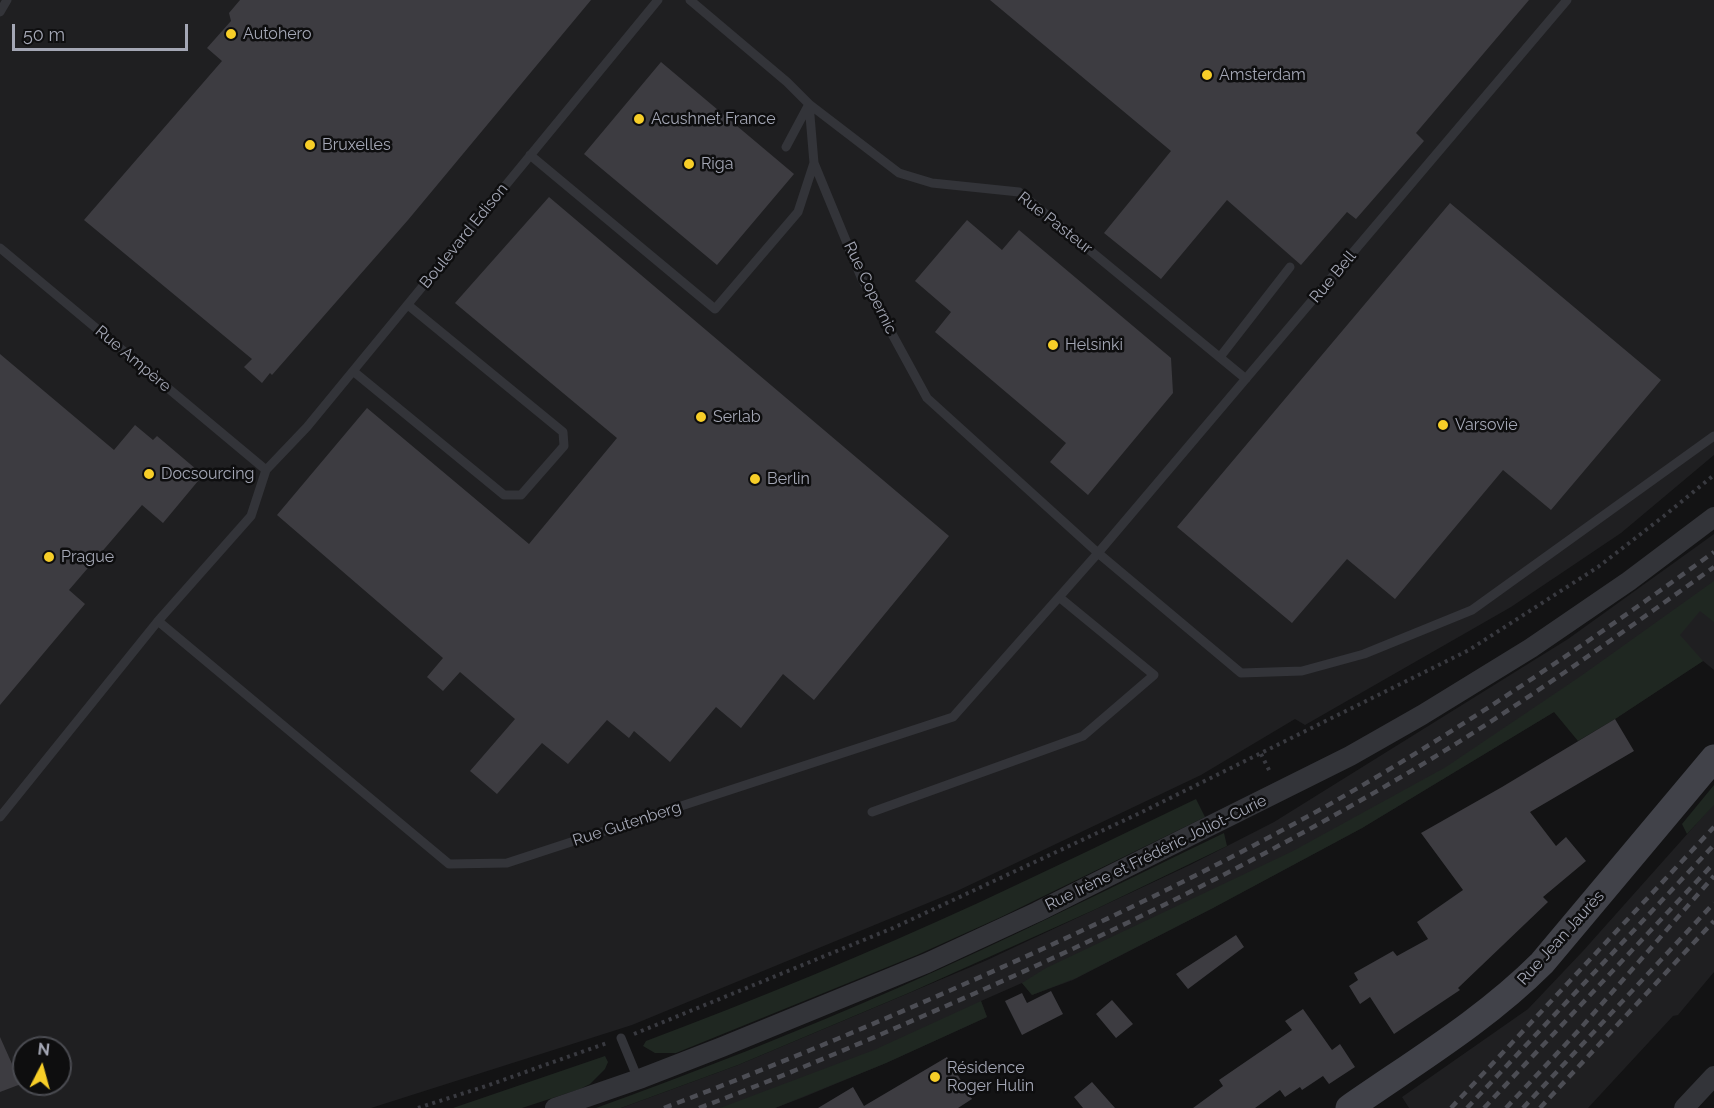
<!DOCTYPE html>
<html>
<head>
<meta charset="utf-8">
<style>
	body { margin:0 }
	#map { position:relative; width:1714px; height:1108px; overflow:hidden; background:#131314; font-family:Raleway,sans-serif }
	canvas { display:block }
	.north { position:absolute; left:12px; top:1036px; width:60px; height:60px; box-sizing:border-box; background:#0e0e0f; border:2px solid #4a4b51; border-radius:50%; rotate:6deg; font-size:16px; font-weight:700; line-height:24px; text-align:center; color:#a4a7b5 }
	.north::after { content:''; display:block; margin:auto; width:21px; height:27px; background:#f7ce28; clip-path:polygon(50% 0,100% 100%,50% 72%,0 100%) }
	.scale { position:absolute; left:12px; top:24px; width:176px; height:27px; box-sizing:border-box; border:3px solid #a4a7b5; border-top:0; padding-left:8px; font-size:18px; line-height:21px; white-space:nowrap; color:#a4a7b5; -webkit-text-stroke:4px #0e0e0f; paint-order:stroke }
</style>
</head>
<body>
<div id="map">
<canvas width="1714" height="1108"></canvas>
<div class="north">N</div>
<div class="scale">50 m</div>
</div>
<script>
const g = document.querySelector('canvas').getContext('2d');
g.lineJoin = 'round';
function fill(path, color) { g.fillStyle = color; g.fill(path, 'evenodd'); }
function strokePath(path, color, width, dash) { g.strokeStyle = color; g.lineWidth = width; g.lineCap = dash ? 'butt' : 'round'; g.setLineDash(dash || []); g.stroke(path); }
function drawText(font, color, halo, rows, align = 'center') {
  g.font = font + ' Raleway,sans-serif'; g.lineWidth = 5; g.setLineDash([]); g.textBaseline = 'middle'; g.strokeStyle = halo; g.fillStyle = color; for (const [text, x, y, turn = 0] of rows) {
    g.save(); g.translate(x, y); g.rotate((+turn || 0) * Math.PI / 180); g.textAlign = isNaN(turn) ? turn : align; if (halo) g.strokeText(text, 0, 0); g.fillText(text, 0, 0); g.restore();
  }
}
const built = new Path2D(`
	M0,0H1714V455L1621,533L1511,607L1305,725L1295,719L1201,775L957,891L632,1025L371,1108H0ZM24,1048H60V1084H24Z
	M1714,534V670L1703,661L1615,719L1554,712L1362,828L1209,910L1073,980L1032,995L1022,983L981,1001L987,1017L886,1063L804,1097L775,1108H621L738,1065L985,961L1190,865L1274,822L1568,639Z
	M1714,804V972L1678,1015L1673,1016L1588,1108H1409L1402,1097L1528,1009L1583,951Z`);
const green = new Path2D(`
	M1714,581V622L1700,611L1680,635L1703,661L1615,719L1578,741L1554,712L1362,828L1213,908L1076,978L1032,995L1022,983L1046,968L1293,851L1446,767L1581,676Z
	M1714,785V805L1687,834L1682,824Z
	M1196,799L1205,817L1001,917L917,955L676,1053H655L643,1046L646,1041C758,999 869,953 978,903C1051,869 1123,834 1196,799Z
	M1224,833L1227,846L1096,909L911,992L738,1065L621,1108H596C698,1071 800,1031 900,987C1009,939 1116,885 1224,833Z
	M981,1001L987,1017L886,1063L775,1108H720L874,1050Z
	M605,1056L608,1062L605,1069L590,1084L580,1089L522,1108H453Z`);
const building = new Path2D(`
	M240,0H591L408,220L272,375L270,373L262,383L244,367L252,359L84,220L222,61L207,48L231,21L229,13Z
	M990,0H1529L1416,133L1424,141L1356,219L1347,212L1301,265L1227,200L1161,279L1104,233L1171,151Z
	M661,62L794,174L717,265L584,154Z
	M549,197L949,536L814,700L783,674L741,728L716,707L670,762L634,731L629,738L607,720L568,764L542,743L497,794L470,771L515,719L460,672L443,691L427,677L443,658L277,515L367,408L529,544L617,438L455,303Z
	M1450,203L1661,380L1551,510L1503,470L1395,599L1347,559L1292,623L1177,527Z
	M967,220L1002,250L1019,230L1171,358L1173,393L1088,495L1050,462L1066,443L935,332L951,312L915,281Z
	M0,354L114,450L135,425L153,440L157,436L203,475L163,523L142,505L69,590L85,604L0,705Z
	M1615,719L1634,751L1530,812L1556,846L1566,837L1586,861L1543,897L1548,902L1458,988L1460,990L1394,1034L1370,997L1360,1004L1349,986L1358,980L1354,973L1393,951L1397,956L1428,939L1417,922L1463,890L1421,833L1502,787Z
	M1236,935L1244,947L1188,989L1176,974Z
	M1051,991L1063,1014L1022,1035L1005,1001L1022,993L1027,1003Z
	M1112,1000L1133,1024L1116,1038L1096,1014Z
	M1303,1009L1332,1050L1340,1044L1355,1067L1329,1084L1323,1076L1302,1090L1300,1087L1285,1097L1280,1090L1255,1108H1193L1223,1086L1219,1080L1292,1030L1285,1021Z
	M0,1037L21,1084L0,1092Z
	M947,1057L972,1099L958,1108H818L853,1087L864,1106Z
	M1092,1082L1115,1108H1083L1074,1097Z`);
const path = new Path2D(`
	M1261,754L1270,772
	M634,1034L893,928L1140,813L1469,650L1598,567L1664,516L1714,475
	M418,1108L486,1086L607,1043`);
const lane = new Path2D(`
	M690,0L787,82L809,104L814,163L861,277L927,398L1098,553L1241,673L1302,671L1364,654L1472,610L1714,436
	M0,12L7,0
	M786,147L809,104L899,173L932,183L1019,192L1246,379
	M530,155L715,309L798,212L814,163
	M0,248L266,470
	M1220,357L1290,267
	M353,371L504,495H521L564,446L563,432L408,305
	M158,621L449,864L507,863L953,717L1098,553L1567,0
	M872,812L1083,736L1154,675L1059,597
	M0,817L158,621L251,516L266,470L307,427L658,0
	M621,1038L638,1079`);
const street = new Path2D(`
	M555,1108L642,1078L722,1047L927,963L1037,912L1350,756L1422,715L1531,648L1629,581L1714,517
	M1684,1108L1714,1076`);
const secondary = new Path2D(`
	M1349,1108C1415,1062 1485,1020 1542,963L1714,758`);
const rail = new Path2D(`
	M664,1108C780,1064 894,1016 1007,965C1114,917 1220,865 1323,808C1459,731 1588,643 1714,552
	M699,1108C782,1077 864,1042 946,1006C1102,938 1255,863 1401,777C1510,713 1612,640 1714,567
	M1451,1108L1714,827
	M1467,1108L1714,845
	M1484,1108L1714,863
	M1506,1108L1579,1030L1714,876
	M1523,1108L1714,903
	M1540,1108L1714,921`);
const markers = [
	[231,34,6,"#f7ce28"],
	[1207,75,6,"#f7ce28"],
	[639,119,6,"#f7ce28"],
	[310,145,6,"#f7ce28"],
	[689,164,6,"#f7ce28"],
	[1053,345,6,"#f7ce28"],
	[701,417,6,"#f7ce28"],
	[1443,425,6,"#f7ce28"],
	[149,474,6,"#f7ce28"],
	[755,479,6,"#f7ce28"],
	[49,557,6,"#f7ce28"],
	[935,1077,6,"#f7ce28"]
];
const poiNames = [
	["Autohero",243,34],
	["Amsterdam",1219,75],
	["Acushnet France",651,119],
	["Bruxelles",322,145],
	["Riga",701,164],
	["Helsinki",1065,345],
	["Serlab",713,417],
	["Varsovie",1455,425],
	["Docsourcing",161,474],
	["Berlin",767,479],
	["Prague",61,557],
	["Résidence",947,1068],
	["Roger Hulin",947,1086]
];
const streetNames = [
	["Rue Pasteur",1055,223,38],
	["Boulevard Edison",464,236,-51],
	["Rue Bell",1333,277,-50],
	["Rue Copernic",870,288,64],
	["Rue Ampère",133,359,40],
	["Rue Gutenberg",627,824,-18],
	["Rue Irène et Frédéric Joliot-Curie",1156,853,-26],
	["Rue Jean Jaurès",1561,938,-48]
];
fill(built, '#1f1f21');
fill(green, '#1f2721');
fill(building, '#3d3c41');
strokePath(path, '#393a40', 4, [3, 4.5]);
strokePath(lane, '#333439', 9);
strokePath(street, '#333439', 20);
strokePath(secondary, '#414249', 27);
strokePath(rail, '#4c4d54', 4.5, [8, 6]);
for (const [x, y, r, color] of markers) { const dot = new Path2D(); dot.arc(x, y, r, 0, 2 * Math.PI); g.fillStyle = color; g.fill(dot); strokePath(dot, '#0e0e0f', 2); }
drawText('16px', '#a4a7b5', '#0e0e0f', poiNames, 'left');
drawText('16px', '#a4a7b5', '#0e0e0f', streetNames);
</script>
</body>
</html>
